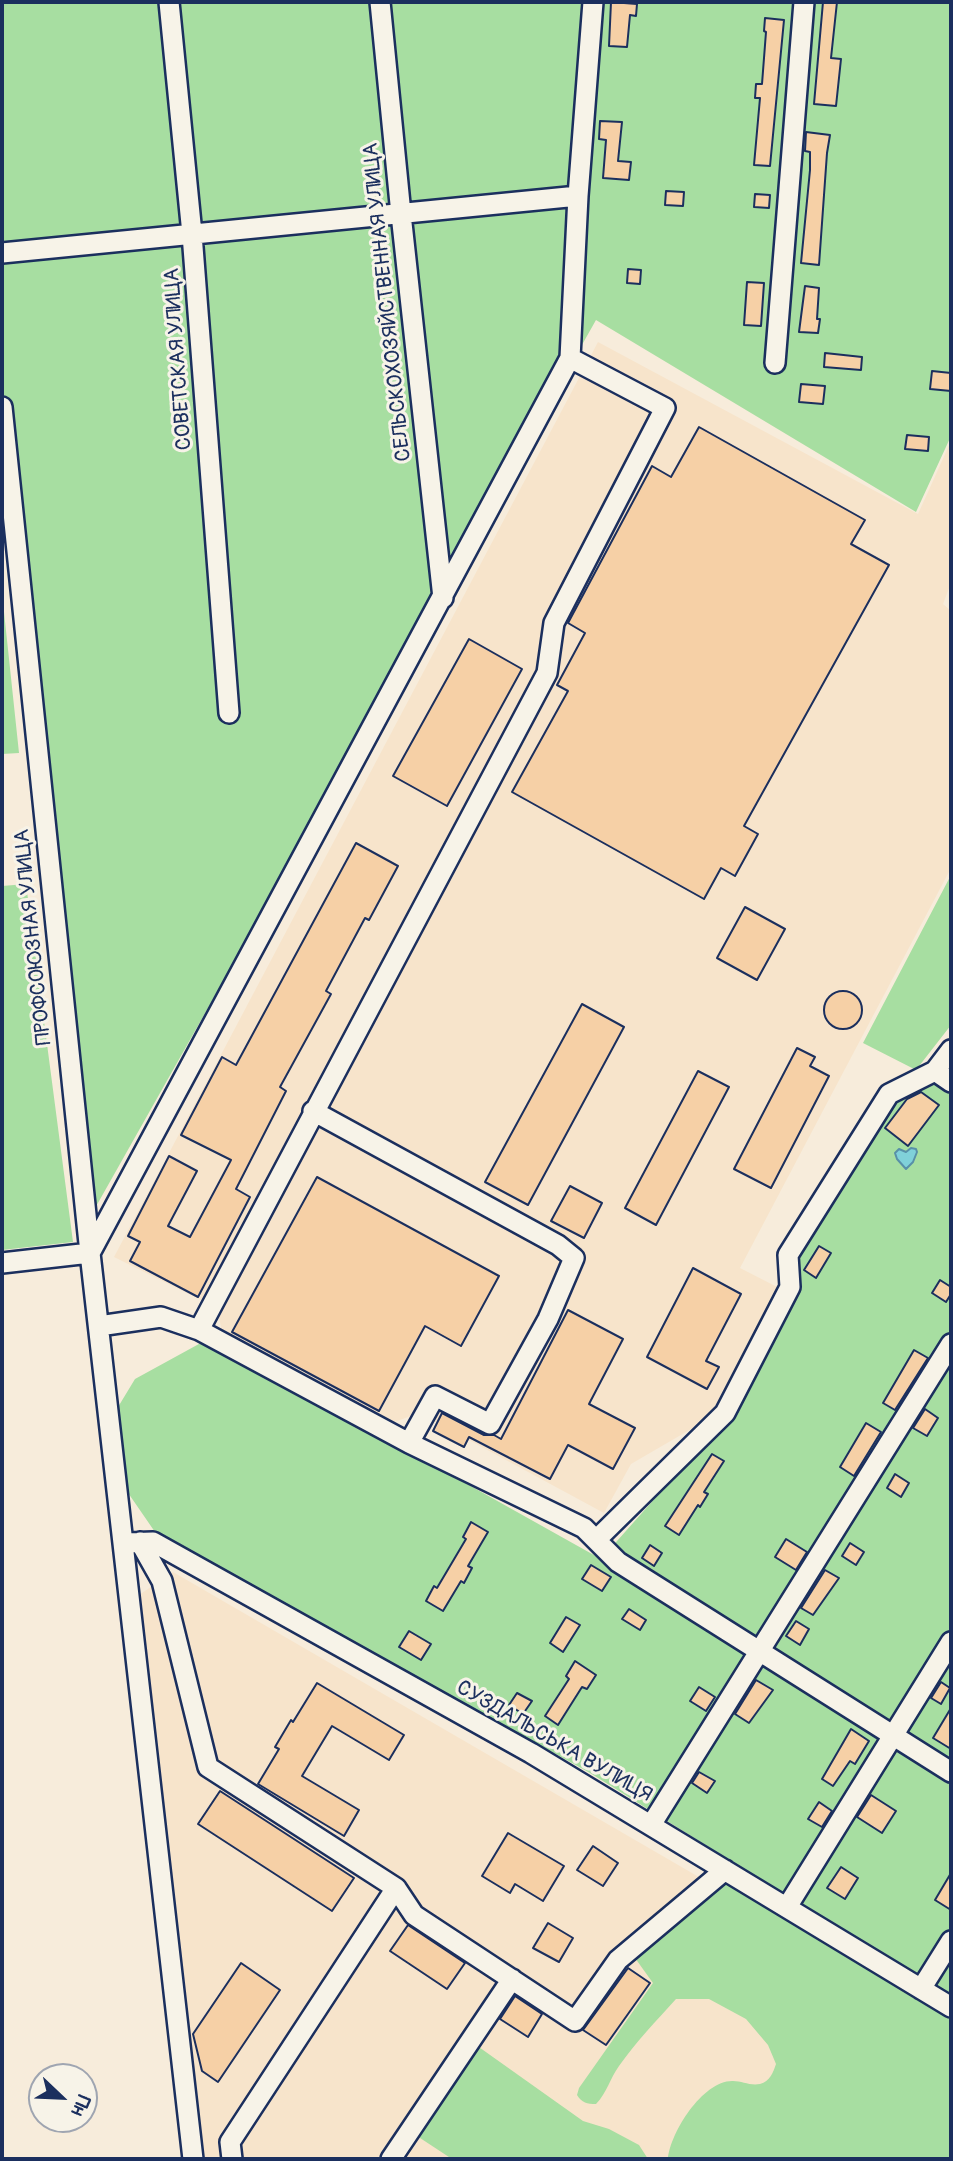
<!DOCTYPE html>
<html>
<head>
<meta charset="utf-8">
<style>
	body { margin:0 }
	#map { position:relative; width:953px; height:2161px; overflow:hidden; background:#f7ecdb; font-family:Pangolin,sans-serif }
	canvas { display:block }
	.frame { position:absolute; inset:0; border:4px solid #1b2f5e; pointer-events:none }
	.north { position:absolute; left:28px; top:2063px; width:70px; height:70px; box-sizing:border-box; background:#f7f3e8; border:2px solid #9fa5b1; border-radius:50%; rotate:113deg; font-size:19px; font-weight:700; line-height:28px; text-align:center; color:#1b2f5e }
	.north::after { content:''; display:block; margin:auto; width:24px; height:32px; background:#1b2f5e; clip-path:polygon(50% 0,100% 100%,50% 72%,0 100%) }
</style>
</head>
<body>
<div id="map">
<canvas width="953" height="2161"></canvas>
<div class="frame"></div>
<div class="north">Пн</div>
</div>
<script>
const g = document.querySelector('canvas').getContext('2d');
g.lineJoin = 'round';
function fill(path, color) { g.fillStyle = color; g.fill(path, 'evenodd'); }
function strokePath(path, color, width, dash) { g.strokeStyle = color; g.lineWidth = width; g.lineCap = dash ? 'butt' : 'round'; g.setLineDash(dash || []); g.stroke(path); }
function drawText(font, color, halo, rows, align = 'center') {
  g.font = font + ' Pangolin,sans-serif'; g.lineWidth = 6; g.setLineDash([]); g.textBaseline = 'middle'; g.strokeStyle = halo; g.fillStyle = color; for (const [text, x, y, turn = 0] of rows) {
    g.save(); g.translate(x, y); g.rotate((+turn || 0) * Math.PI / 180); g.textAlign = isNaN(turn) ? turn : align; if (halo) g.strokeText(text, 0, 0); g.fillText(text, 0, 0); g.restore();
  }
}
const built = new Path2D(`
	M598,342L918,514L951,441V583L943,604L951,611V868L740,1268L783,1290L717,1414L631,1464L604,1513L419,1413L389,1424L222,1332L217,1308L114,1257Z
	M173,1572L723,1891L951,2159H202L139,1595Z`);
const green = new Path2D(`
	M2,2H951V436L916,512L596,320L94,1210L2,499Z
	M2,593L19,753L2,754Z
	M951,875V1025L916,1070L863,1043Z
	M26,884L73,1242L2,1250V886Z
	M951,1070V1998L590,1773L155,1532L124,1487L115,1412L135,1379L208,1339L601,1559L729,1415L793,1256L896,1096Z
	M727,1883L951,2020V2159H668C670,2133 703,2080 733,2081C742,2081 750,2086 760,2084C770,2081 773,2073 776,2064L768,2045L746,2019L709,1999H676C656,2021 636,2042 619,2066C610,2078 607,2093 596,2104C587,2104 582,2103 577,2095L579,2088L653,1983L635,1958Z
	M476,2045L583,2121L609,2129L639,2145L648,2159H452L417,2136Z`);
const water = new Path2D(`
	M911,1148L916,1149L917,1152L913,1162L906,1169L897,1159L895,1153L899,1149L906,1152Z`);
const building = new Path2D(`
	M611,2L637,4L636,16L630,15L627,47L609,46Z
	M823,2H837L831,58L841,59L836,106L814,104Z
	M765,18L784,20L770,166L754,165L760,98H755L756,84H762L766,32L764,31Z
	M600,121L622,122L618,161L631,162L629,180L603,178L606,140L599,139Z
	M806,132L830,135L827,153L819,265L801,263L810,170V152L805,151Z
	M666,191L684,192L683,206L665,205Z
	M755,194L770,195L769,208L754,207Z
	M628,269L641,270L640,284L627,283Z
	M747,282L764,283L761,326L744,325Z
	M805,286L819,288L817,319H820L818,333L799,332Z
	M825,353L862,357L861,370L824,367Z
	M932,371L951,373V391L930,389Z
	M801,384L825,386L823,404L799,402Z
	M699,427L865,520L851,544L889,565L744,826L758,834L735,876L721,868L704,899L512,792L568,691L557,685L585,633L568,623L652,466L671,477Z
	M907,435L929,437L928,451L905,449Z
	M469,639L522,669L447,806L393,776Z
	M356,843L398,866L369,920L365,918L326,991L331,994L280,1087L286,1091L236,1189L250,1197L198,1297L130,1261L140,1242L128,1236L169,1156L197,1171L168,1226L190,1237L231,1160L181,1135L222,1057L236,1065Z
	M745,907L785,929L757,980L717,958Z
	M824 1010a19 19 0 1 1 38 0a19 19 0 1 1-38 0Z
	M582,1004L624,1027L528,1205L485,1182Z
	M797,1048L815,1057L810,1066L829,1076L771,1188L734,1169Z
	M698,1071L729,1087L656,1225L625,1208Z
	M921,1092L939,1105L908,1146L885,1128L907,1099Z
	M317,1177L499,1276L461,1346L425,1326L379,1411L232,1332Z
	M570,1186L602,1203L584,1238L551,1221Z
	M819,1246L831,1253L816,1278L804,1270Z
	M693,1268L741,1294L706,1361L719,1367L707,1389L647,1357Z
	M940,1280L951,1287V1294L946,1302L932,1293Z
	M568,1310L623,1339L589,1404L635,1428L613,1469L568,1445L550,1479L469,1437L464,1447L433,1431L442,1413L484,1435H494L501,1439Z
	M914,1350L928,1358L895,1410L883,1403Z
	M925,1409L938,1418L927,1436L913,1428Z
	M866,1423L881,1432L854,1476L840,1467Z
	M712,1454L724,1461L704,1492L708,1494L700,1507L698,1505L679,1535L665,1526Z
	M895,1474L909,1483L901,1497L887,1488Z
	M471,1522L488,1532L468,1566L472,1568L464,1583L461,1581L443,1611L426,1601L434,1586L437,1588L466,1539L463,1537Z
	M786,1539L807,1552L796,1570L775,1557Z
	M850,1543L864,1552L856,1565L842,1556Z
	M650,1545L662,1553L654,1566L642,1558Z
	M591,1565L611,1577L602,1591L582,1579Z
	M825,1570L839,1578L813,1615L801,1608Z
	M629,1609L646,1620L640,1630L622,1619Z
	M566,1617L580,1625L563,1652L550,1643Z
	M796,1621L809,1629L800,1645L786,1636Z
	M409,1631L431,1644L421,1660L399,1647Z
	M575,1661L596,1675L587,1689L582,1687L558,1725L545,1716L569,1679L566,1676Z
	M756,1680L773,1690L749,1723L735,1714Z
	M941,1682L950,1688L941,1704L931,1698Z
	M317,1683L404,1735L389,1760L332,1726L302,1776L359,1810L344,1836L258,1784L279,1749L275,1747L291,1720L293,1722Z
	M699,1687L715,1697L706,1711L690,1701Z
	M517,1693L532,1701L523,1714L509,1705Z
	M951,1708V1749L933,1738Z
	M851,1729L869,1741L855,1764L850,1761L833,1786L822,1779Z
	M699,1772L715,1781L707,1793L692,1783Z
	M220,1791L354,1878L332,1911L198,1824Z
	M871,1795L896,1811L882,1833L857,1817Z
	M819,1802L832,1811L822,1827L808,1819Z
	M508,1833L564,1866L543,1901L515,1884L510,1893L482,1876Z
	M593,1846L618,1863L603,1886L577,1870Z
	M841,1867L858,1878L845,1899L827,1888Z
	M951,1873V1910L935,1900Z
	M548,1923L573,1938L559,1962L533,1948Z
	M408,1925L465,1963L447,1989L390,1951Z
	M241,1963L280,1990L218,2082L202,2071L193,2034Z
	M628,1968L650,1983L606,2045L583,2030Z
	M515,1996L542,2014L528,2037L500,2019Z`);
const minor = new Path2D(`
	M169,2L192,234L229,713
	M380,2L401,214L443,598
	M2,253L578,196
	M775,363L804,2
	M2,407L90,1253
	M935,1071L951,1082
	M313,1111L558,1245L574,1258L548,1319L490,1424L435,1396L409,1443
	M90,1253L570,358L578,196L593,2
	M2,1263L90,1253L193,2159
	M99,1326L161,1317L199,1330L409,1443L584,1528L618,1562L951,1772
	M199,1330L547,673L554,623L665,408L570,358
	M597,1539L725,1413L790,1287L788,1255L889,1094L935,1071L951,1050
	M140,1542L162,1581L208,1767L396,1888L414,1915L575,2021L618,1960L725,1870
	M123,1543L153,1542L531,1753L951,2007
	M651,1825L951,1344
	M787,1907L951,1642
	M921,1989L951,1941
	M232,2159L230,2142L396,1888
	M391,2159L512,1979`);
const streetNames = [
	["СЕЛЬСКОХОЗЯЙСТВЕННАЯ УЛИЦА",388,302,-96],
	["СОВЕТСКАЯ УЛИЦА",179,359,-94],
	["ПРОФСОЮЗНАЯ УЛИЦА",34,937,-96],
	["СУЗДАЛЬСЬКА ВУЛИЦЯ",554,1742,30]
];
fill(built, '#f7e4cb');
fill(green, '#a7dea1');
fill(water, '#80d1d9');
strokePath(water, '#5890a8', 2);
fill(building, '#f6d0a6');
strokePath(building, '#1b2f5e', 2);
strokePath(minor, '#1b2f5e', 24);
strokePath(minor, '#f7f3e8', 19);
drawText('21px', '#1b2f5e', '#f7f3e8', streetNames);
</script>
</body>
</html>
